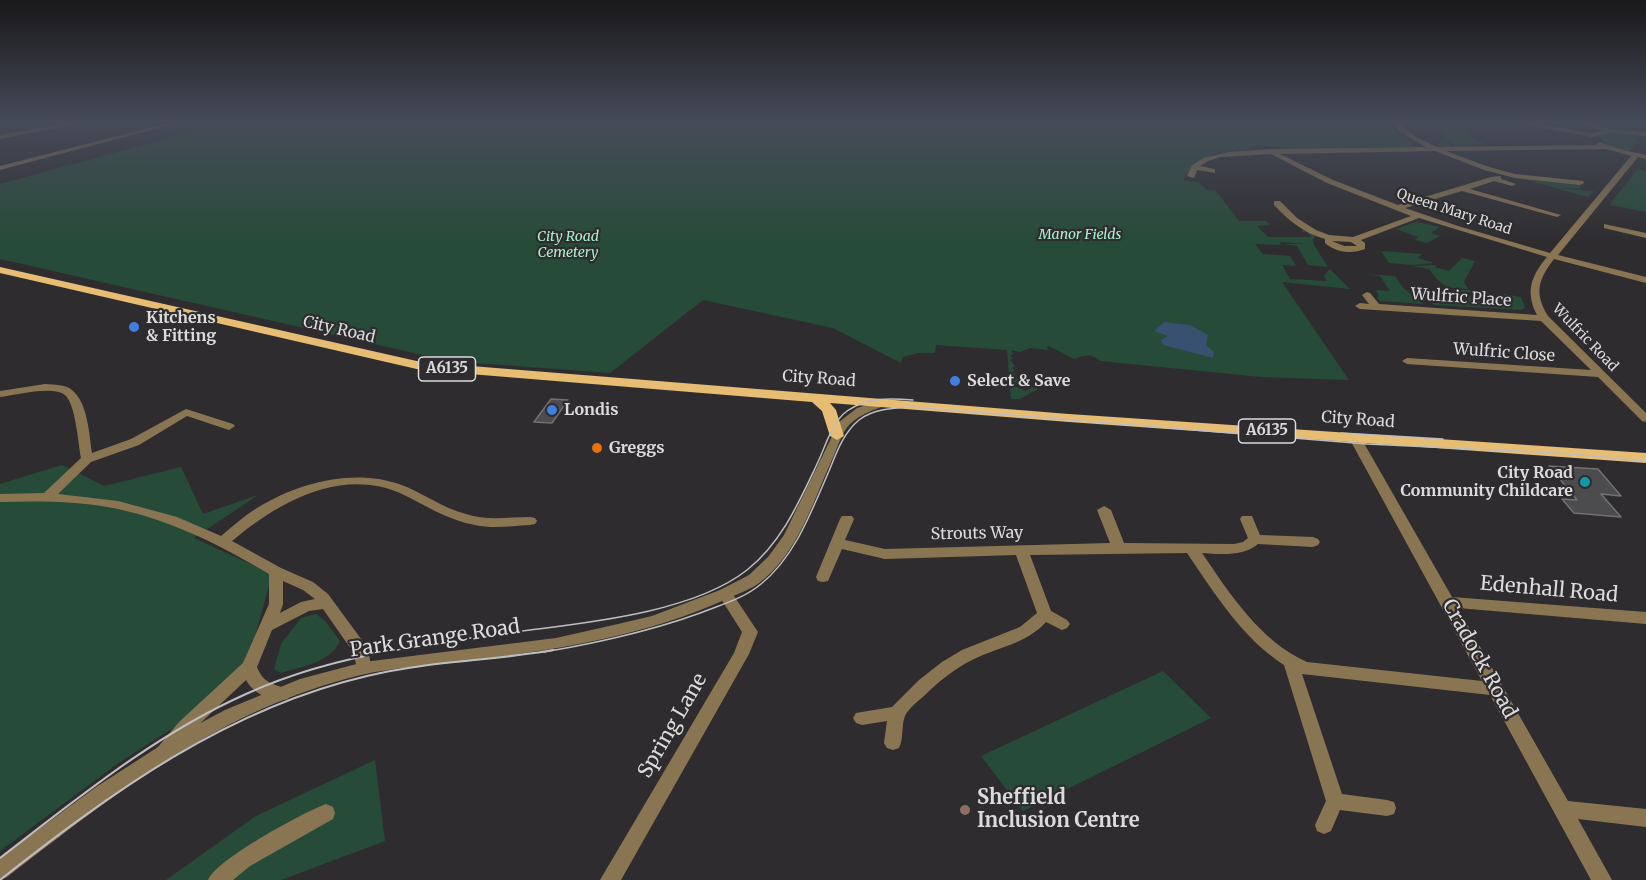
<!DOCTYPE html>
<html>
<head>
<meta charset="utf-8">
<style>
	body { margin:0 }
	canvas { display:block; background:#2e2c2f }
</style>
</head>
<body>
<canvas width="1646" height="880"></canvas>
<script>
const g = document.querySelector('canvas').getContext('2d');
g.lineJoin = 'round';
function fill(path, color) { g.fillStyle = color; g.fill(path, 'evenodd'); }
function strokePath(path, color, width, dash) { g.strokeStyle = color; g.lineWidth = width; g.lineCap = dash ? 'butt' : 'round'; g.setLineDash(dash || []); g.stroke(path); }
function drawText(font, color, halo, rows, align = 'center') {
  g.font = font + ' Merriweather,serif'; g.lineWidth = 4.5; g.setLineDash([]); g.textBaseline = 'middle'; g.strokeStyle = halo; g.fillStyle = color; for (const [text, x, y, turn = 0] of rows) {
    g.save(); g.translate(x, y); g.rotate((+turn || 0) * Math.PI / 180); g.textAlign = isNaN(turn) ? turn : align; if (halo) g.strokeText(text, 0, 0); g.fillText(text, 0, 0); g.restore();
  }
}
const green = new Path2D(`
	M232,121H1385L1400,135L1416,144H1410L1413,147L1285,148L1257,145L1249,149L1218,153L1195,162L1183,180L1198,182L1207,190H1215L1239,221H1266L1270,225L1257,226L1268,237H1311L1307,232H1301L1303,230L1316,235L1313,239L1314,245L1328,267L1308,265L1297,246L1283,244H1307L1280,242L1281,245L1255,244L1263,254L1290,256L1296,266L1282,265L1290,279L1327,281L1324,276L1330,269L1350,289L1282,282L1349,380L1261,377L1100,361C1092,353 1085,355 1074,359L1049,346L1047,347L1048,350L1030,348L1020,352L1011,350L1013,354L1010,356L1013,358L1010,360L1015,366L1012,368L1015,370L1012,372L1016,374L1012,376L1019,380L1012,385L1025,391L1032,387L1038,389L1020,399H1011L1007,350L936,345L935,353H918L903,357L901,363L833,328L703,300L610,373L449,361L0,259V184Z
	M1433,121H1448V125L1452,129H1460V127L1470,129L1460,130L1488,146L1473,144L1476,146H1456L1449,142L1447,143L1451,146H1436L1445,137Z
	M1623,133L1639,141V144L1632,143L1636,145L1628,152L1609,146L1599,137L1603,134Z
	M1638,169L1646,171V212L1609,205Z
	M1516,177L1580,185L1581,188H1558L1594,191L1588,197Z
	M1416,222L1440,227L1431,233L1440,236L1427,243L1415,240L1418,237L1396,229Z
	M1381,251L1422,254L1418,258L1434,263L1412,265L1389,263Z
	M1462,258L1475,261L1464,282L1468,289C1444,287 1445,289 1429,269L1412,266L1436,265L1435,267L1449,271Z
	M1362,274L1395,276L1403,288L1424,304L1381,301L1377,298L1379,296L1376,290L1390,291L1380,276Z
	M1460,290H1472L1473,292H1465L1471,298L1509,299L1503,294L1493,292L1521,297L1525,308L1521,310L1435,305L1421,298L1466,299L1461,293L1451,291Z
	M62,465L104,486L181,467L203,514L258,495L194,538L272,574L255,637L237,679L212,709L168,731L117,764L0,851V484Z
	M316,614L325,621L340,641C330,663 303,666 281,673L274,669L281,644L301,618Z
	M1163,671L1211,718L1023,811L981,756Z
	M375,760L385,841L281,880H166L256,816Z`);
const water = new Path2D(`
	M1164,322L1190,325L1208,335L1206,345L1214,352L1213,358L1163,345L1161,340L1168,336L1154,331Z`);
const building = new Path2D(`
	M551,399L568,400L552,423L534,422Z
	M1549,466L1598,469L1621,496L1601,494L1621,517L1574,513L1562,499L1577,500Z`);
const minor = new Path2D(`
	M80,121H91L0,139V135Z
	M176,121H185L0,170V166Z
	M1390,121H1396L1416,137L1437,147L1596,145L1599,142L1623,150L1646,155V159L1638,157L1558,255L1646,277V283L1554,259C1538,280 1534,293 1548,316L1646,413V422L1642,421L1598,377L1407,364L1402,361L1407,358L1591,370L1541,321L1360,309L1355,306L1360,303L1369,304L1362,295L1367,292L1370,293L1379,304L1537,315C1525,292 1531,276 1547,257L1419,218L1361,240L1365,243V249C1351,254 1337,253 1325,243V239C1304,233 1289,221 1274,205V201H1280L1297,218L1316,230L1329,235L1353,237L1411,216L1327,183L1271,154L1221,157L1208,161L1200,166L1215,169V173L1197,170L1194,178L1187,176L1192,165L1203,158L1229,152L1271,149L1426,147L1399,131ZM1606,149L1631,156L1550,253L1458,226L1405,208L1462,191L1557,217L1561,215L1470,189L1494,181L1512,186L1516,184L1501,179V176L1491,177L1398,205L1333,180L1280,154L1435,151L1484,170L1515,178L1580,185L1584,183L1583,181L1515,174L1489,167L1446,151ZM1332,241L1351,242L1357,246H1344Z
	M1508,121H1519L1592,133L1602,131L1579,121H1587L1610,129L1646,132V136L1609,133L1592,137Z
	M1604,224L1646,233V238L1604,228Z
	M45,384C54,385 65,384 72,390C88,403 89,434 92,453L131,439L186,409L233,424L235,426L229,430L187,416L139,445L91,462L58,494L118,501L177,517L221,536C233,526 244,516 257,508C297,483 353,468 399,484C422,492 442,508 466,514C486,521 509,517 530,517L535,518L537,521L535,524L530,525C512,526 493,529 475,525C447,520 425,505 400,493C340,467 277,503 232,541L281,568L313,582L328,594L367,647L372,668L370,672L364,674L358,672L353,652L323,609L309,611L272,630L257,667C263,683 273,684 288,689L290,694L288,699C273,704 253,693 246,680L191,732L173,752L167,755L161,752L158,747L179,722L243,663L269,604V574C222,546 173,521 118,509C80,501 39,501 0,502V494L44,493L81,458C78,443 76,405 65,395C53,385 15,395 0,397V391ZM283,581L303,590L315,599L301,602L280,613L283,604Z
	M1355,434L1361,438L1452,597L1646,612V624L1458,608L1568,801L1646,809V827L1578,819L1612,880H1591L1490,695L1302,674L1342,794L1387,800L1394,802L1396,808L1394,814L1387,816L1340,810L1331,831L1324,834L1317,831L1315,825L1326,801L1284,665C1242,638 1215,594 1187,553L1030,555L1051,611L1067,620L1070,624L1067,628L1062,630L1046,622C1026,644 998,647 972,660C954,669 938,682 924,696C918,701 908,709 905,716C901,726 904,738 899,748L893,750L887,748L884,743L887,721L862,725L856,723L853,718L856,713L892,707L919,680L942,662L962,650L1020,627L1037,613L1016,555L885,559L842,549L828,581L823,582L818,581L816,577L840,519L842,516H852L854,519L845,540L885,549L1110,543L1097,510L1104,506L1111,510L1124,543L1234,544L1243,542L1248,538L1240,519L1242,516H1252L1260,535L1313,537L1318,539L1320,542L1318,545L1313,547L1258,544C1243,557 1220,554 1202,553C1230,594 1260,641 1307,662L1482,681L1349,438Z
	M725,589L730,590L758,632L749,654L621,880H600L734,653L742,632L718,594L720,590Z
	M326,804L333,807L335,813L333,819L250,866L233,880H208C217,859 302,813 326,804Z`);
const tertiary = new Path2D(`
	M883,400L887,401L889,403L887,405C873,410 861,414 850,424C841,433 837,450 831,462C813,502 797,555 759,583C751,589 740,593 731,597C647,636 556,650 466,661C431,666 395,667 361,675C221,709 119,791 7,877L0,880V858L96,787L172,738L225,710L300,679L364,662L556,638L618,624L652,616L720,590L749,575L768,557L784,535L839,422L857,408Z`);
const primary = new Path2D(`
	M0,267L421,362L1069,414L1646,453V463L1069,422L830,403L836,410L844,436L837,440L830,436L822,411L812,402L421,370L0,273Z`);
const tramFar1 = new Path2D(`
	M1341,433L1443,439
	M386,652C434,643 482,636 530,630C594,622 695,611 747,570C782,542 799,502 818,462C826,445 832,422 847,411C867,397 891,398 913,400
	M544,652C603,642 661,629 716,607C732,601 748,595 761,584C795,557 812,510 829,471C836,454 843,433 859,420C873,409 893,408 911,407L1367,444L1558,453L1646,461`);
const tram = new Path2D(`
	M0,858C78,798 156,734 246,694C294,672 344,659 395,650
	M0,880C112,792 226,709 367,676C428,661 492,661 553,650`);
const markers = [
	[134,327,6,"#3f7fe0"],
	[955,381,6,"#3f7fe0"],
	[552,410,6,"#3f7fe0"],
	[597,448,6,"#e8710a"],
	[1585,482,6,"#0f9aa8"],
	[965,810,6,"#8d6e63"]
];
const farStreetnames = [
	["Queen Mary Road",1454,212,18],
	["Wulfric Road",1585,338,46]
];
const farParknames = [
	["Manor Fields",1080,235],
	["City Road",568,237],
	["Cemetery",568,253]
];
const shields = [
	[447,369,57],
	[1267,431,57]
];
const shieldNames = [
	["A6135",447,369],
	["A6135",1267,431]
];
const streetNames = [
	["Wulfric Place",1461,298,4],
	["City Road",339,330,13],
	["Wulfric Close",1504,353,4],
	["City Road",819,379,4],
	["City Road",1358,420,4],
	["Strouts Way",977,534,-1]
];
const poiNames = [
	["Kitchens",146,318],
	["& Fitting",146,336],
	["Select & Save",967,381],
	["Londis",564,410],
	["Greggs",609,448],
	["City Road",1573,473,"right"],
	["Community Childcare",1573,491,"right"]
];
const nearStreetnames = [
	["Edenhall Road",1549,590,5],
	["Park Grange Road",435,639,-8],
	["Cradock Road",1479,659,61],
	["Spring Lane",673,726,-60]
];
const nearPoinames = [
	["Sheffield",977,798],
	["Inclusion Centre",977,821]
];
fill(green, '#274b39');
fill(water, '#395171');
fill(building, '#4c4b4d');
strokePath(building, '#727073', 1.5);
fill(minor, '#8a7553');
fill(tertiary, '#8a7553');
fill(primary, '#e7bd74');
strokePath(tramFar1, '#bfbebf', 1.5);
strokePath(tram, '#bfbebf', 2);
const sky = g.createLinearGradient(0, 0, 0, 244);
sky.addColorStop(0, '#19181a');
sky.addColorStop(0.5, '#464b58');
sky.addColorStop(1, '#464b5800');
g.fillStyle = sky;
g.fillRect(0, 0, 1646, 244);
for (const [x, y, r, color] of markers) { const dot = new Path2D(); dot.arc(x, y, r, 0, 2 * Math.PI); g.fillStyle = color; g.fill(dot); strokePath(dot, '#2e2c2f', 2); }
drawText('14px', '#dcdbdc', '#2e2c2f', farStreetnames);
drawText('italic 14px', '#a8f2cb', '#2e2c2f', farParknames);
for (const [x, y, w] of shields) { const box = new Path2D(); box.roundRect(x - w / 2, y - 12, w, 24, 4.5); g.fillStyle = '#2e2c2f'; g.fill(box); strokePath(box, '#dcdbdc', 1.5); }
drawText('bold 15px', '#dcdbdc', null, shieldNames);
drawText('16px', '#dcdbdc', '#2e2c2f', streetNames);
drawText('bold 16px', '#dcdbdc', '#2e2c2f', poiNames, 'left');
drawText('20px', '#dcdbdc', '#2e2c2f', nearStreetnames);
drawText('bold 20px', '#dcdbdc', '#2e2c2f', nearPoinames, 'left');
</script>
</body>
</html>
